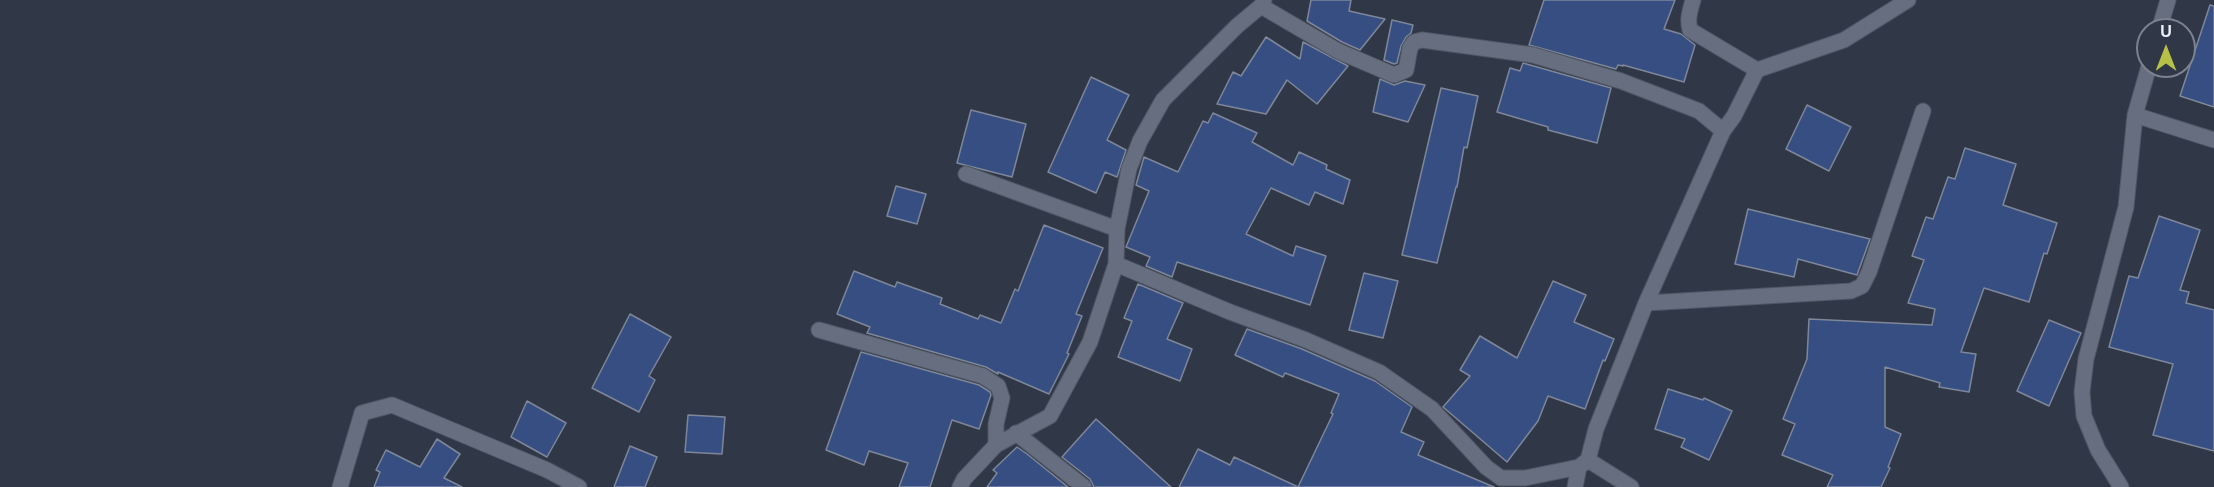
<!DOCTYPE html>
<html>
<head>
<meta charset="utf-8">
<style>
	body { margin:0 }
	#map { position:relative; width:2214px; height:487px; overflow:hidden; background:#303747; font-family:Helvetica,sans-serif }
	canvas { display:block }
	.north { position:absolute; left:2136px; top:18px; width:60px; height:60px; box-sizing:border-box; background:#303747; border:2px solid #7c828f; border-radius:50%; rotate:0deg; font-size:16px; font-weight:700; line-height:24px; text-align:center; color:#edf2fc }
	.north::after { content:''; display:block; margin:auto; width:21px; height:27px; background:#b7c148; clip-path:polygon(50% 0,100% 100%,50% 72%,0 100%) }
</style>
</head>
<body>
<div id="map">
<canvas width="2214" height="487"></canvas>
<div class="north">U</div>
</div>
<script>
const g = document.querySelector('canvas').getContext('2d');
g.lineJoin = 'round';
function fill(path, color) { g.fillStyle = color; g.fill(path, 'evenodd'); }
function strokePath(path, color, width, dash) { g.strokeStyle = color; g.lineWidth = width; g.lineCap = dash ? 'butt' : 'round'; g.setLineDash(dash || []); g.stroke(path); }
const building = new Path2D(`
	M1311,0H1351L1349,11L1385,19L1360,50L1342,42L1307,21Z
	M1544,0H1675L1664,29L1681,34L1695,45L1684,82L1623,65V66L1618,65L1616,69L1529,45Z
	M2210,5L2214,6V107L2180,96Z
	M1392,20L1413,25L1411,33L1406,37L1401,46L1397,63L1394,64L1384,60Z
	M1266,37L1300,59L1303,42L1348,66L1317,104L1287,80L1266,114L1217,104L1233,72L1241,76Z
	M1523,63L1611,88L1597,143L1548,130V127L1497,112L1510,68L1520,71Z
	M1091,77L1129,95L1107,140L1126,150L1117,177L1105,172L1096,193L1048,172Z
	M1380,79L1394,85L1405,81L1425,85L1408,122L1373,112Z
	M1441,88L1478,96L1467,148L1464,147L1457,187H1456L1437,263L1402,255Z
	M1807,105L1851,127L1829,171L1786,149Z
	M971,110L1026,124L1012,177L957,163Z
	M1213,113L1257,133L1252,142L1293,165L1299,152L1327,165L1326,169L1350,180L1343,204L1315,192L1309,205L1271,188L1246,234L1293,256L1296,246L1326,256L1310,305L1177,262L1172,277L1146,266L1150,257L1126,247L1149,191L1136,185L1144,157L1178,172L1203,121L1208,123Z
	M1965,148L2016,164L2003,205L2057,223L2047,254L2044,253L2029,302L1984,288L1961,352L1976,354L1969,392L1939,387L1940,383L1885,367V427L1901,434L1888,467L1890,468L1881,487H1827L1833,475L1782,455L1795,424L1783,419L1807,359L1809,319L1932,325L1935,309L1908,303L1924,260L1912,256L1926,217L1933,219L1948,177L1955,179Z
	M896,186L926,194L917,224L887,216Z
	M1748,209L1870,239L1857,275L1798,259L1794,277L1735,264Z
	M2159,216L2200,230L2180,290L2189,292L2186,303L2214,310V451L2153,435L2173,364L2109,347L2129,276L2138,278Z
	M1044,225L1103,248L1076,314L1082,316L1067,353L1069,354L1049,394L998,372V374L986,367L867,333L870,327L837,314L854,271L895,287L897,282L942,298L940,304L978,319L980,315L1001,323L1015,289L1018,291Z
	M1364,273L1398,281L1383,338L1349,330Z
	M1553,281L1586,295L1574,322L1614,339L1605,361L1603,360L1585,409L1548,396L1538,421L1507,462L1443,407L1470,376L1460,370L1480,336L1517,358Z
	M1138,284L1183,303L1167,339L1192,349L1180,381L1118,357L1132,321L1124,318Z
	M630,314L671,337L649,376L655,380L639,412L592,388Z
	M2049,320L2081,333L2049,406L2017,391Z
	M1247,329L1302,349L1375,381L1412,407L1401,432L1424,442L1418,455L1494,487H1179L1198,449L1230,465L1234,457L1298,487L1333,414L1331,413L1339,394L1285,373L1283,377L1235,355Z
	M861,352L979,385L990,392L991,395L979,429L952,420L930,487H899L908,463L869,451L864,465L826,450Z
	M1668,389L1703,400L1704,398L1732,411L1709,460L1681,447L1685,439L1655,429Z
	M527,401L566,423L547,457L511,437Z
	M688,415L725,417L722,454L685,452Z
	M1096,419L1171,487H1094L1090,479L1062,457Z
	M437,439L460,454L444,478L462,487H374L380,472L376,470L386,450L420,467Z
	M630,446L657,457L645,487H614Z
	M1017,447L1027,454L1068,487H987L997,473L993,470Z`);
const street = new Path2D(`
	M1693,0C1690,11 1687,19 1690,30L1757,70
	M1261,6L1338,51L1394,75L1406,70L1410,48L1414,42L1422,40L1533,55L1621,81L1699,111L1723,131
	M2159,30L2168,0
	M2135,115L2214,140
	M966,174L1117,229
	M1116,264L1230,312L1306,340L1379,372L1432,409L1486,467L1501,478H1525L1579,467L1588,460L1631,487
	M1646,303L1851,291L1862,286L1869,272L1923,111
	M819,330L983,376L998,386L1002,398L996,424V445
	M1016,433L1084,487
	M1588,460L1596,429L1646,303L1723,131L1734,116L1757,70L1844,40L1908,0
	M340,487L362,413L392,405L547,470L579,487
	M960,487L964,479L996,445L1050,416L1090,342L1116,264L1117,229L1129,169L1140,141L1163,100L1237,26L1261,6L1264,0
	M1575,487L1579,467
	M2121,487L2098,450L2084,416L2082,392L2086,359L2126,207L2135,115L2149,66`);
fill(building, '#364e82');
strokePath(building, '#7e8799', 1.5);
strokePath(street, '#4f5663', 17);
strokePath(street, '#666e80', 15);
</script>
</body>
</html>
